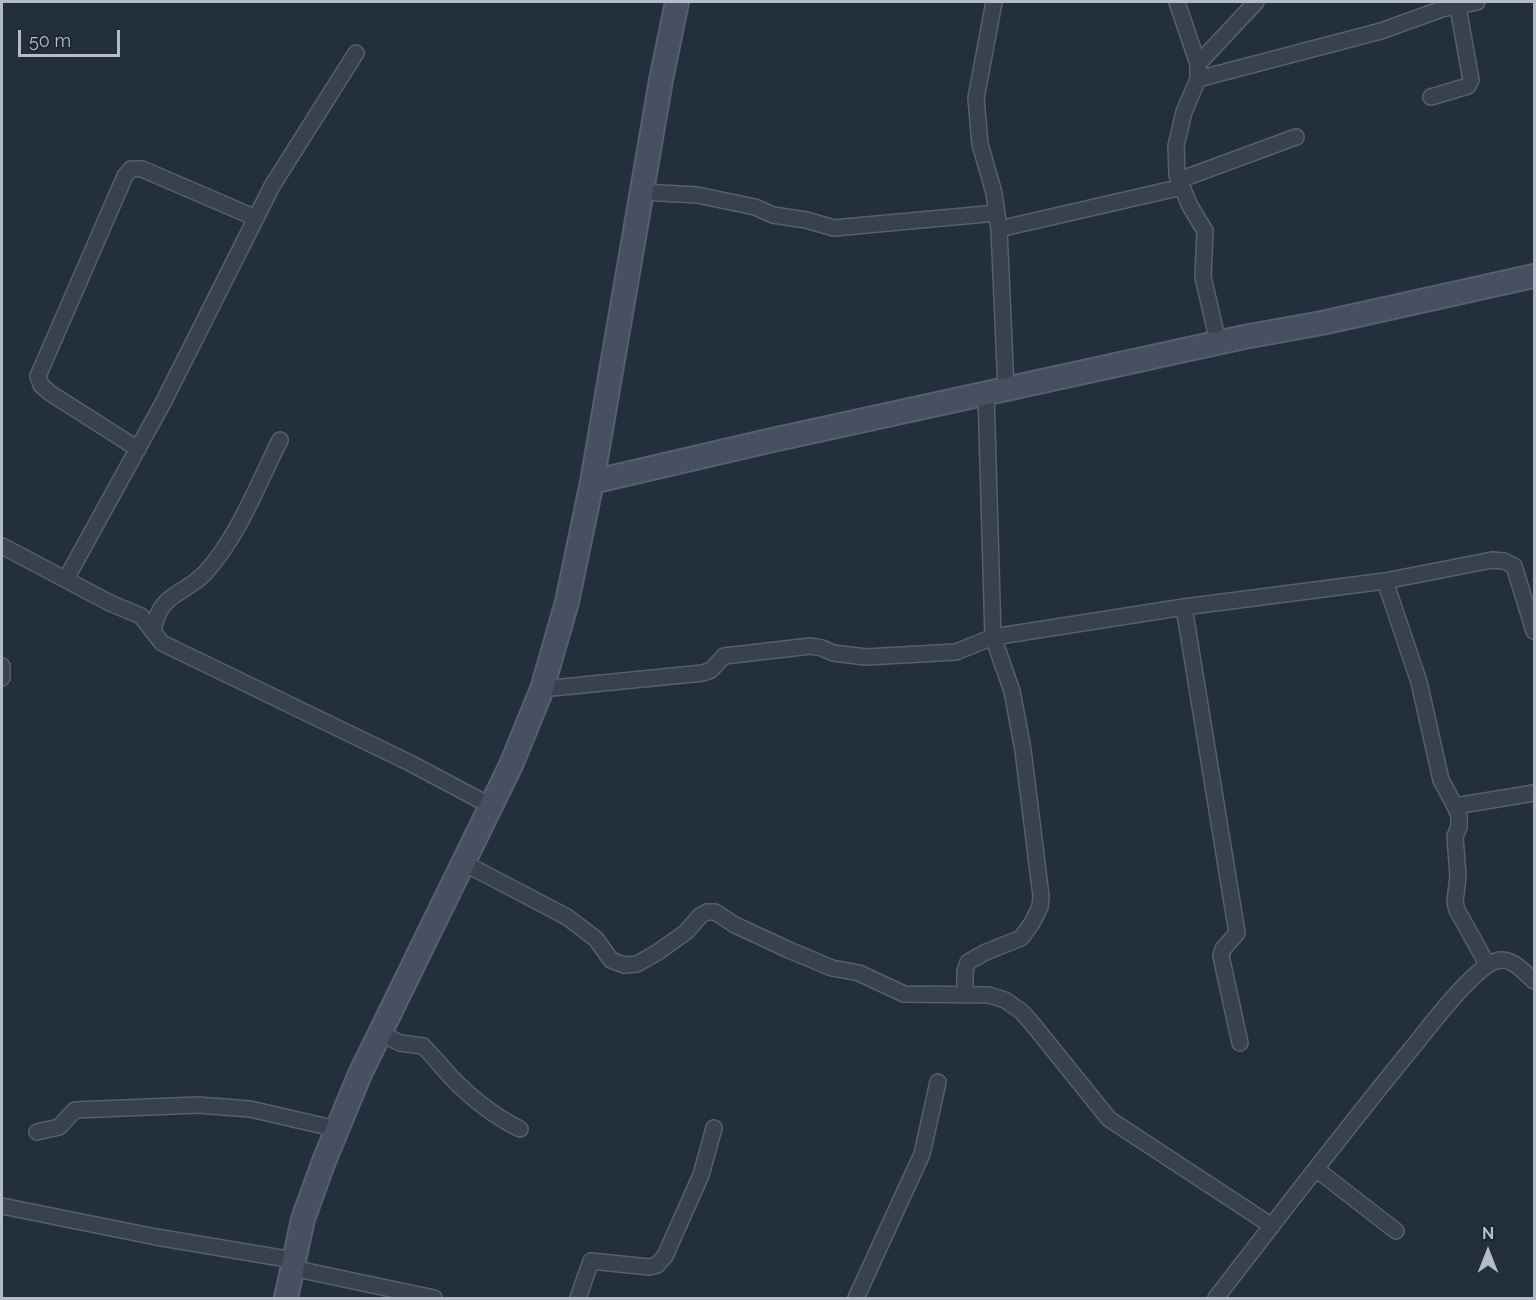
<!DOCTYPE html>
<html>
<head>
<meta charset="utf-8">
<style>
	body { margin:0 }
	#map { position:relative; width:1536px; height:1300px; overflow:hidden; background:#242f3e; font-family:Raleway,sans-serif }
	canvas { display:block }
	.frame { position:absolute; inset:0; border:3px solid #b4bcc9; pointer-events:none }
	.north { position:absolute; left:1458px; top:1222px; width:60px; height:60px; -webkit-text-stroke:4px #1d2633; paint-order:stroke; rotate:0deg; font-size:16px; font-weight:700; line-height:24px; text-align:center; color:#b4bcc9 }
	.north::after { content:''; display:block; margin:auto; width:21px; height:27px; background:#b4bcc9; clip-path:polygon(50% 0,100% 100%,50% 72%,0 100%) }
	.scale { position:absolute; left:18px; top:30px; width:102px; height:27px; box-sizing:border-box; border:3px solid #b4bcc9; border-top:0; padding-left:8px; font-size:18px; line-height:21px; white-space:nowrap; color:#b4bcc9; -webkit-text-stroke:4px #1d2633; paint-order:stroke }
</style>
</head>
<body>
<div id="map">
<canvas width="1536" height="1300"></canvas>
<div class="frame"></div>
<div class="north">N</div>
<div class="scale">50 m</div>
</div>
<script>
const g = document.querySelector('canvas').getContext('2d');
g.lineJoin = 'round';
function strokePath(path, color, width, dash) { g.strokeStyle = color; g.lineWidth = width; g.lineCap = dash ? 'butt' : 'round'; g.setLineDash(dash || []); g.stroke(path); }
const street = new Path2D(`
	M994,2L976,98L980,144L994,193L999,229L1006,389
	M1177,2L1198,64V79L1184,112L1176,146L1177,175L1190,206L1205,231L1203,277L1218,342
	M1198,64L1256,2
	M1198,79L1381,31L1442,9L1477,2
	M1431,97L1468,86L1471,80L1459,13L1455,7
	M1179,180L1296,137
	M642,192L697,195L755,207L773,215L806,220L834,228L997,213
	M999,229L1182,187
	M138,449L50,393L41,385L38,376L125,176L131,169H142L256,218
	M2,546L110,603L141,616L162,643L410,763L491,806
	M66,579L164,401L272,186L356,53
	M1385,581L1419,682L1441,780L1455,806L1459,816V827L1455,836L1458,876L1455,902L1457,910L1487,964
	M1184,607L1237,933L1223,949L1221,956L1240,1043
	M153,631C160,591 184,596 206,572C239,535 258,484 280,440
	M2,666V678
	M542,689L703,673L711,670L724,656L811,646L822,648L833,653L866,657L956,652L993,637L1184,607L1385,581L1492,560L1504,561L1514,566L1534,631
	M1455,806L1534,793
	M464,863L567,917L596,939L611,960L624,965L637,964L658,952L686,932L700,916L707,912H715L735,925L789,950L832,968L859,973L904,994L989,995L1005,1000L1022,1012L1035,1027L1109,1119L1272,1226
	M965,994V971L968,962L986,952L1021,938L1032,923L1040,907L1041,896L1023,750L1012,691L993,637L986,393
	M380,1033L400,1043L423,1046C433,1056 442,1067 451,1077C471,1098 494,1116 520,1129
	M37,1132L59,1127L75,1110L198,1105L250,1109L337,1129
	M1316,1169L1396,1231
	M2,1206L156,1237L293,1260
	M292,1268L434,1298
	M578,1298L591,1261L649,1267L657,1265L665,1256L701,1175L714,1128
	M856,1298L922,1154L938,1082
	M1216,1298C1282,1212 1348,1126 1417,1042C1432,1023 1475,967 1496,961C1511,956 1524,972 1534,981`);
const secondary = new Path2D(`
	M592,482L768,441L1244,337L1322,323L1534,276
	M286,1298L303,1219L324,1161L360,1074L511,765L542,689L567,602L592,482L661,80L677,2`);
strokePath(street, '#565f6c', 18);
strokePath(secondary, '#565f6c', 26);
strokePath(street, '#38414e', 15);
strokePath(secondary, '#465061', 22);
</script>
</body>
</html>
